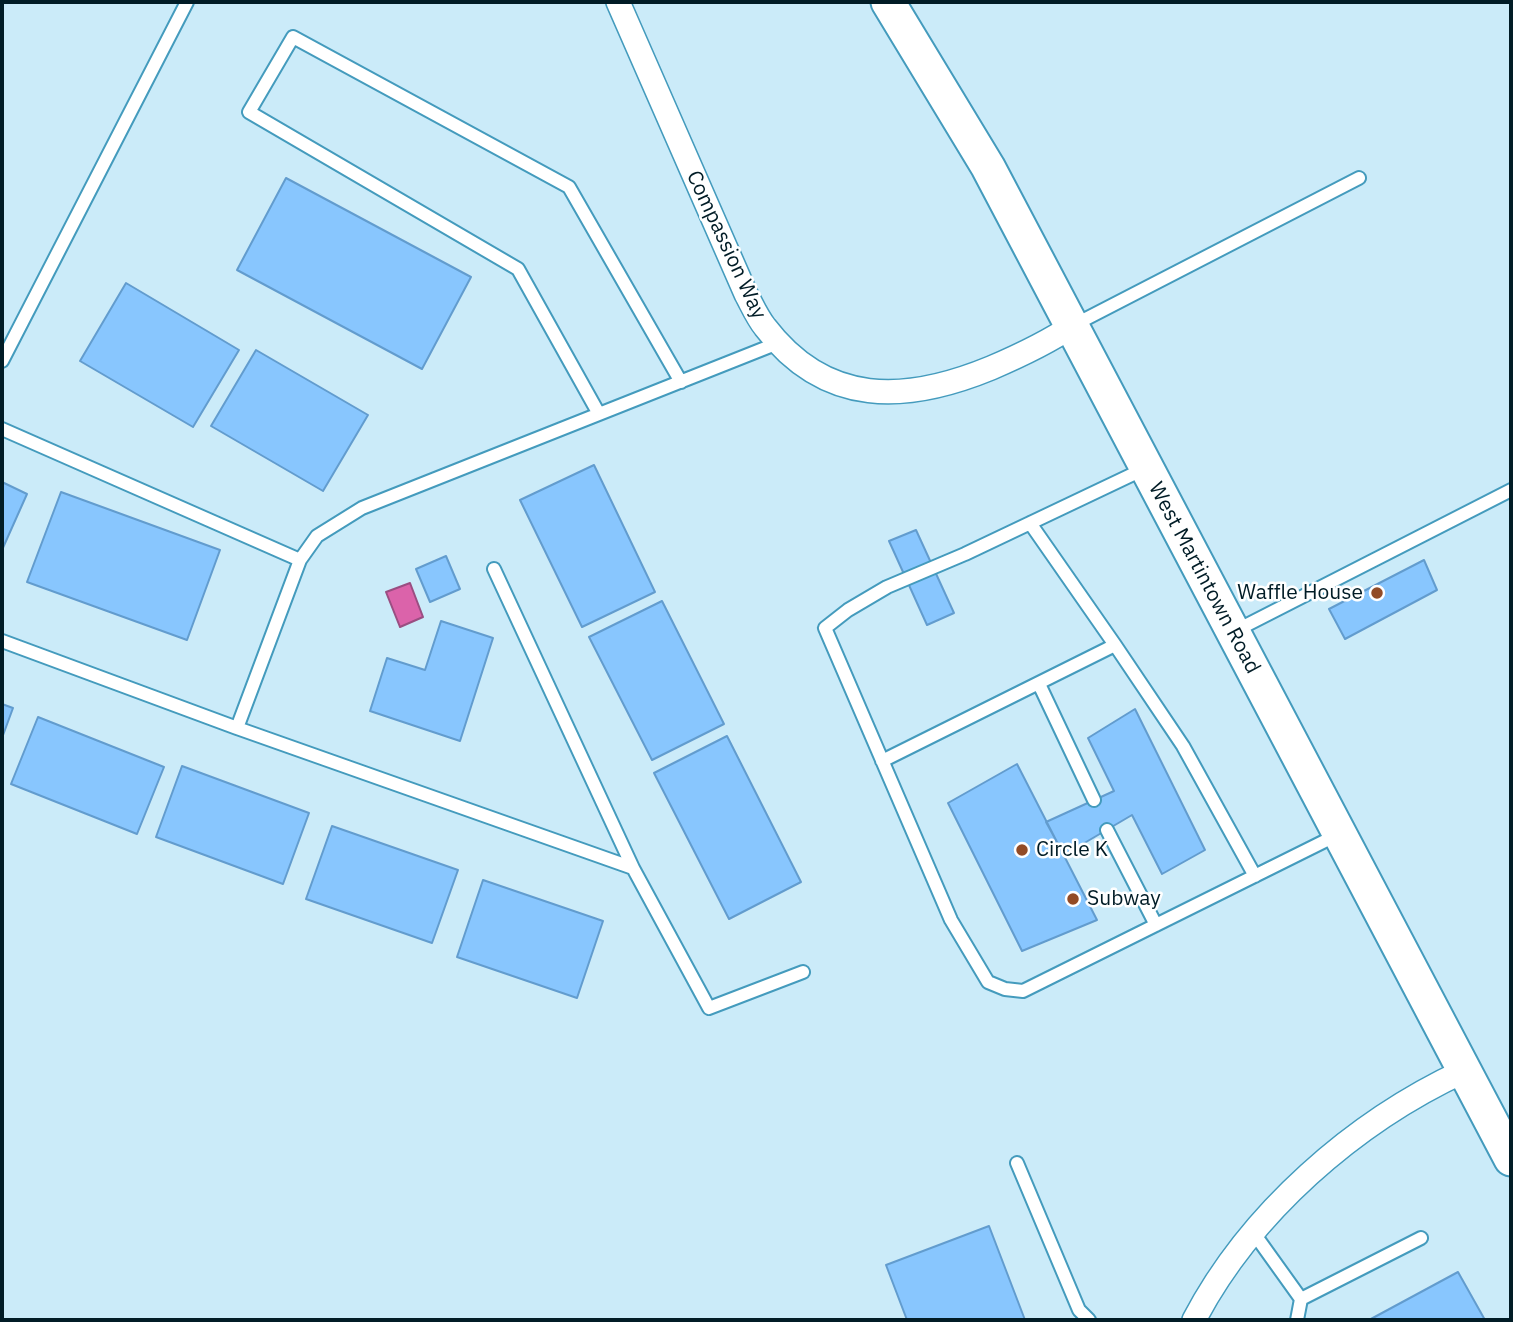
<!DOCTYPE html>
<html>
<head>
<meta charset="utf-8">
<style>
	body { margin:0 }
	#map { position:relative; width:1513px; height:1322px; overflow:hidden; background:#cbebf9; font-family:"IBM Plex Sans",sans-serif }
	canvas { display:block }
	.frame { position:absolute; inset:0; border:4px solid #011c26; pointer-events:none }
</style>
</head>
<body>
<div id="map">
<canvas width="1513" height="1322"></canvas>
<div class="frame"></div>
</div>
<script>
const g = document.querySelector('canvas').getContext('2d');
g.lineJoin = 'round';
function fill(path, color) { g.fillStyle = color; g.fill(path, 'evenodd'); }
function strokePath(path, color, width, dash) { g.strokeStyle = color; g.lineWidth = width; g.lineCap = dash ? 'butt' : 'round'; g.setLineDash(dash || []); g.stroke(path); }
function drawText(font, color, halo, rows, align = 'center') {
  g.font = font + ' "IBM Plex Sans",sans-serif'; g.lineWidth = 5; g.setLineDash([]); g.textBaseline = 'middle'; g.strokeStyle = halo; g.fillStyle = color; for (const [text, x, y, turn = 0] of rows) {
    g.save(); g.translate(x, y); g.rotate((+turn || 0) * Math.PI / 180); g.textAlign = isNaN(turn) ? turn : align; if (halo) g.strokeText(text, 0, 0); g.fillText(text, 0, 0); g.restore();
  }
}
const water = new Path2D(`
	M410,583L423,617L400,627L386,592Z`);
const building = new Path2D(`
	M286,178L471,277L422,369L237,270Z
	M126,283L239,350L193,427L80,361Z
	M256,350L368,415L323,491L211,426Z
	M594,465L655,592L582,627L520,500Z
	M2,482L27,494L2,550Z
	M61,492L220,550L187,640L27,582Z
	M916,530L954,613L927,625L889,541Z
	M446,556L460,589L430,602L416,569Z
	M1424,560L1437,590L1345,639L1329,609Z
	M662,601L724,724L652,760L589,637Z
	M441,621L493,638L460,741L370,711L387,658L425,670Z
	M2,704L13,708L2,738Z
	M1135,709L1205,850L1162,874L1132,815L1064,855L1046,822L1114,791L1088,738Z
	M38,717L164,767L137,834L11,784Z
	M727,736L801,882L729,919L654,773Z
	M1017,764L1097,920L1022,951L948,803Z
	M182,766L309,813L283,884L156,837Z
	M332,826L458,870L432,943L306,899Z
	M483,880L603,921L577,998L457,957Z
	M989,1226L1025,1320H907L886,1265Z
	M1458,1272L1485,1320H1369Z`);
const lane = new Path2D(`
	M1072,326L1359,178
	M2,361L187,2
	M599,414L518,269L249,112L293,37L569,187L681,382
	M2,429L300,560
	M1146,468L965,554L887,587L848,610L825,628L951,920L988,982L1005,989L1023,991L1339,834
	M1030,523L1115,645L1183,746L1255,876
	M1233,632L1511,490
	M2,641L237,728L300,560L317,536L362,508L778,343
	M1039,684L1094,800
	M237,728L633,868L494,569
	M882,761L1115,645
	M1107,830L1156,925
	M633,868L709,1008L803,972
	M1017,1163L1079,1310L1089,1320
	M1253,1232L1301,1299L1421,1238
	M1297,1320L1301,1299`);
const street = new Path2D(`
	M618,2L746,294C752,305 757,317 765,327C826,407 906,403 991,368C1019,356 1047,343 1072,326
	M1194,1320C1250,1213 1354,1122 1464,1071`);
const secondary = new Path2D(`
	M888,2L988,167L1511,1159`);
const markers = [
	[1377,593,7,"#924b26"],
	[1022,850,7,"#924b26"],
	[1073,899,7,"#924b26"]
];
const streetNames = [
	["Compassion Way",726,245,65],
	["West Martintown Road",1204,578,62]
];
const poiNames = [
	["Waffle House",1363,593,"right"],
	["Circle K",1036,850],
	["Subway",1087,899]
];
fill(water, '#db63aa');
strokePath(water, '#9a4e82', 2);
fill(building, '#88c6fe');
strokePath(building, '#629cce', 2);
strokePath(lane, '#449bbd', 16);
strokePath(street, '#449bbd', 26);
strokePath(secondary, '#449bbd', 37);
strokePath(lane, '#fff', 12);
strokePath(street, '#fff', 23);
strokePath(secondary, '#fff', 33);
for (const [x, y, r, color] of markers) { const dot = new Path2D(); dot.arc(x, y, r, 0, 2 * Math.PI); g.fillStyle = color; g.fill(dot); strokePath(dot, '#fff', 2.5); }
drawText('21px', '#011c26', '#fff', streetNames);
drawText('21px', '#011c26', '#fff', poiNames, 'left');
</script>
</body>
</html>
